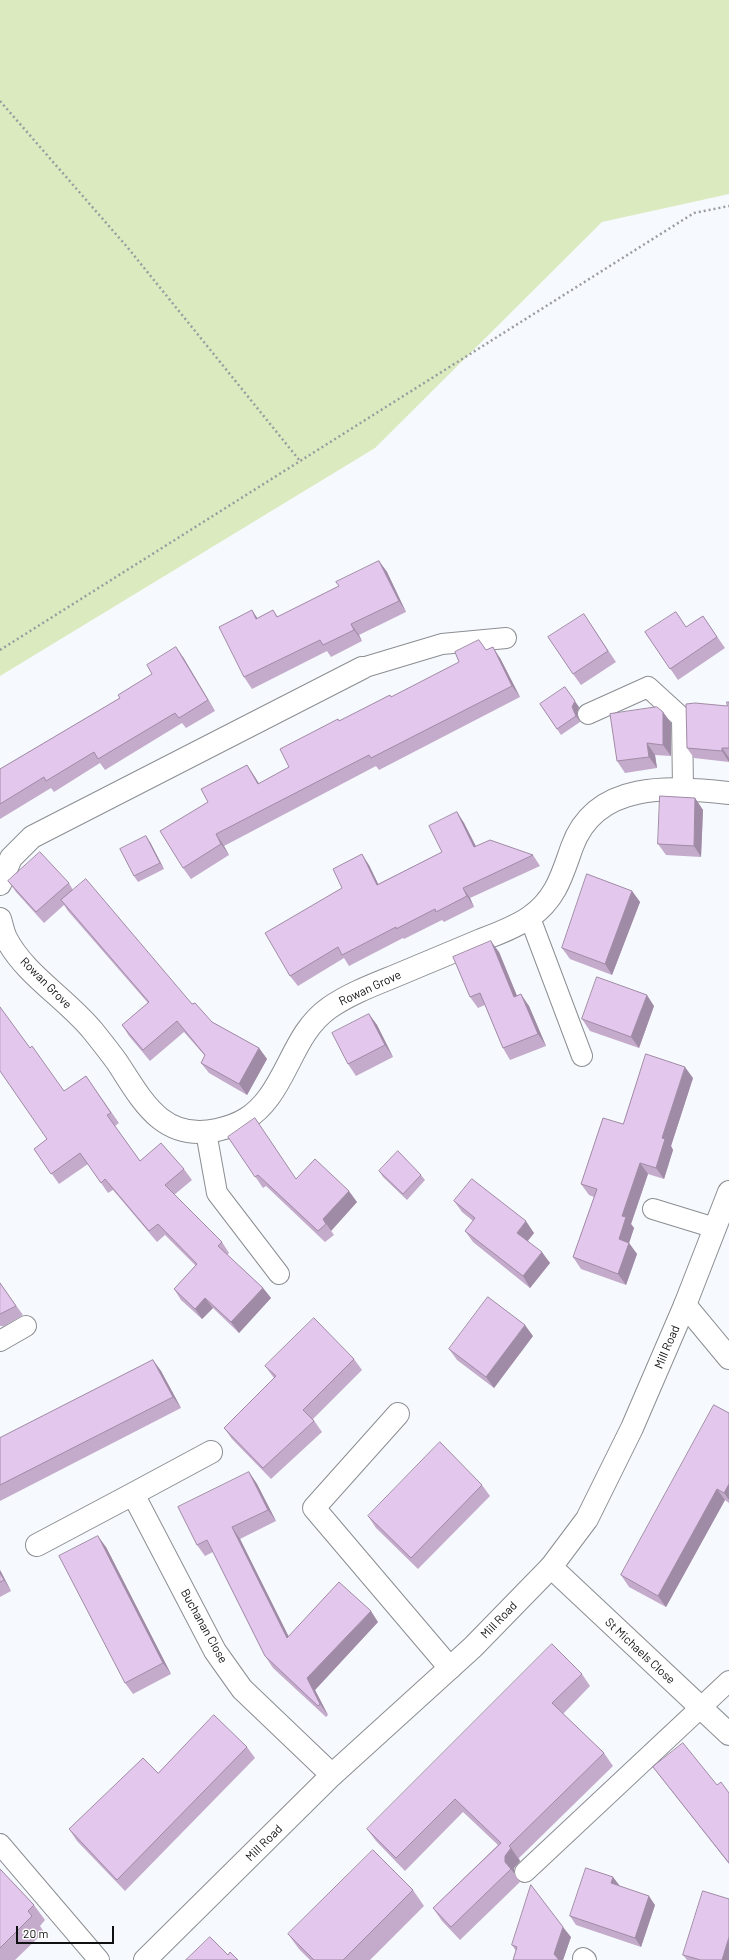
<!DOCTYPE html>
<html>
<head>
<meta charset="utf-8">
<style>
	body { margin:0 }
	#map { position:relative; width:729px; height:1960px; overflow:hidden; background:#f6f9fd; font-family:Barlow,sans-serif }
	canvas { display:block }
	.scale { position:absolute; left:16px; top:1926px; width:98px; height:18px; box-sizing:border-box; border:2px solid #0f1012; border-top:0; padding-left:5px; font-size:12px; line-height:14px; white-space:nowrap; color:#0f1012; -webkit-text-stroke:3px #fff; paint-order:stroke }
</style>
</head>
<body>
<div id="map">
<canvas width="729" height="1960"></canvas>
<div class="scale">20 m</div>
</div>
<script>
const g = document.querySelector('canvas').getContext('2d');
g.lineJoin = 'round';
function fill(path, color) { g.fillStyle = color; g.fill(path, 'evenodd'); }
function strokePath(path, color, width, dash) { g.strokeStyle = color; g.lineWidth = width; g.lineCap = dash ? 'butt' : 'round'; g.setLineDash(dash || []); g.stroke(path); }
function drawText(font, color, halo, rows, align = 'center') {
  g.font = font + ' Barlow,sans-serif'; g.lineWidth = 3; g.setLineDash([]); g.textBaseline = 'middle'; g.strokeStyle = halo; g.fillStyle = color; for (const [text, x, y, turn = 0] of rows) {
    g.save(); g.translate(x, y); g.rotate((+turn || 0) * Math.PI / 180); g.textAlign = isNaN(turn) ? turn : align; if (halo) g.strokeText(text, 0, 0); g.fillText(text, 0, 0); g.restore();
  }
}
const green = new Path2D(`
	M0,0H729V194L602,222L375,448L0,676Z`);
const path = new Path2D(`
	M0,101L128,248L300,461
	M0,650L694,213L729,206`);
const service = new Path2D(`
	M362,668L442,644L506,638
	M588,714L648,687L682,718L683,788
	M530,918L582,1056
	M206,1132L217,1193L279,1274
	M653,1209L715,1228
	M0,1341L26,1326
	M0,1844L99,1960
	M525,1872L729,1681
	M583,1958L586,1960`);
const minor = new Path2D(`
	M0,884L11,858L32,837L362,668
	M0,919C2,925 3,932 6,938C24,974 67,999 93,1031C101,1041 109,1051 117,1062C142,1100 162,1142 217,1130C240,1125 255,1116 269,1097C291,1067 298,1030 329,1008C349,994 373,985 395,976C424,964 453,952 481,940C497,934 516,927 530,917C556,899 562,875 572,847C596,780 671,787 729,793
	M685,1305L729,1358
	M398,1414L314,1508L450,1668
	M133,1494L211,1452
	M37,1545L133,1494L215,1651L242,1689L332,1775
	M551,1567L729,1734`);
const tertiary = new Path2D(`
	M145,1960L332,1775L473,1647L551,1567L587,1519L632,1428L685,1305L729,1192`);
const wall = new Path2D(`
	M379,561L387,572L406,612L359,635L362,641L331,657L327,651L252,689L244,677L258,618L273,610L278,617L339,586Z
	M703,616L725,648L678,680L645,632L687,627Z
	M592,626L616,662L581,685L573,674Z
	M486,650L500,658L520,697L379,770L376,766L224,846L229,855L191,879L183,868L208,802L247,765L259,784L289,767L339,721L392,697Z
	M183,657L215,711L186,728L182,723L105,770L100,763L54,792L51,788L0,819V769L120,698Z
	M729,702V762L694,758L687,748L727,706Z
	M540,704L579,707L577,713L580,722L561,735Z
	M663,712L671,723V756L655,755L657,768L625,773L617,761Z
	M695,798L703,810L701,857L666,855L658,844Z
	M457,812L464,823L476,846L533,855L540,866L470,898L474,907L444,922L442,920L404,939L403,938L349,966L344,958L298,986L290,976L342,888L369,865L378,884L442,852Z
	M150,842L164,869L138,882L134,876Z
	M8,881L69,883L73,890L192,1004L212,1022L259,1048L267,1059L247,1095L209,1073L201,1063L205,1056L184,1032L150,1061L129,1036L122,1025L148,1003L68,911L64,905L44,923L16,892Z
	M632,891L640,902L612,975L570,959L562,948Z
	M499,952L517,996L529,1006L546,1046L510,1060L503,1048L485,1005L478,1008L470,997Z
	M654,1006L639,1048L590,1031L582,1019Z
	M369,1014L377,1025L393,1057L356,1076L348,1064Z
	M30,1048L64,1091L86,1076L119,1123L115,1126L140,1161L184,1169L192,1180L174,1195L222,1242L229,1253L227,1255L263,1288L271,1298L239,1333L213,1308L202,1319L181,1300L174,1289L196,1266L165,1235L157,1242L113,1190L108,1193L88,1164L59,1184L34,1149L47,1139Z
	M693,1078L671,1146L673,1150L664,1179L648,1174L631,1224L634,1228L629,1243L637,1254L626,1285L581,1269L573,1257L594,1197L589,1195L581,1184L623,1124Z
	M228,1137L296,1179L357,1202L331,1231L334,1235L325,1242L266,1186L263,1188Z
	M379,1171L421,1175L425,1180L407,1200L383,1177Z
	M454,1201L534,1233L528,1241L550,1263L530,1288L473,1242L465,1231L473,1221L462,1212Z
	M0,1283L23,1315L4,1326H0Z
	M533,1336L494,1388L457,1360L449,1349Z
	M354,1359L362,1370L313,1419L322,1432L271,1479L232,1439L224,1428L274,1378L265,1366Z
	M153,1360L161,1371L181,1408L0,1501V1438Z
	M729,1413V1503L725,1500L666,1607L629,1587L621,1575Z
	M249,1472L257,1484L276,1521L240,1539L288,1636L378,1622L315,1690L328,1715L326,1717L273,1668L265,1656L213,1552L205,1556L197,1545Z
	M482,1485L490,1496L418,1569L376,1528L368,1516Z
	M106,1547L171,1674L133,1694L125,1683Z
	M0,1570L11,1591L0,1597Z
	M582,1674L590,1686L563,1714L604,1753L613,1766L519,1858L520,1861L514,1868V1873L520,1882L460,1940L442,1921L433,1908L498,1845L463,1812L405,1871L376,1841L367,1829Z
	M247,1747L255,1758L125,1891L77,1841L69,1829L158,1773Z
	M653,1767L717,1785L729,1793V1864L659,1775Z
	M0,1869L34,1905L45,1920L40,1926L44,1932L15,1960H0Z
	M620,1886L655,1905L641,1947L576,1925L570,1916Z
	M413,1890L424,1906L370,1960H310L299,1949L288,1934Z
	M571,1937L563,1960H513L516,1951L512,1945Z
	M683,1955L729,1960H687Z`);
const shadedWall = new Path2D(`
	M379,561L387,572L406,612L399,601Z
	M252,610L260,622L256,619Z
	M351,624L359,635L362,641L354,630Z
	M176,647L183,657L215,711L208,700Z
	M493,647L500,658L520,697L512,686Z
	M565,687L579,707L577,713L580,722L576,716Z
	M663,712L671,723V756L663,745Z
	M647,743L655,755L657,768L649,757Z
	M722,748L729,758V762L722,751Z
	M247,765L255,777L266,795L258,784Z
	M695,798L703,810L701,857L694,846Z
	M457,812L464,823L481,857L474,847Z
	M216,834L224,846L229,855L221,844Z
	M146,836L150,842L164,869L160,863Z
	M362,854L369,865L384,896L377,885Z
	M463,888L470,898L474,907L467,896Z
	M632,891L640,902L612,975L605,964Z
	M491,941L499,952L522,1008L514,997Z
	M521,994L529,1006L546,1046L538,1034Z
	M647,995L654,1006L639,1048L631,1037Z
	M369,1014L377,1025L393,1057L385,1045Z
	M259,1048L267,1059L247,1095L239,1084Z
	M685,1067L693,1078L671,1146L673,1150L664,1179L656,1168L662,1138Z
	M640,1163L648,1174L631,1224L634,1228L629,1243L637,1254L626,1285L618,1274L619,1239L622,1216Z
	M349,1191L357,1202L331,1231L334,1235L323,1219Z
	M526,1221L534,1233L525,1244L517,1233Z
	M542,1252L550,1263L530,1288L523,1276Z
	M263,1288L271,1298L239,1333L231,1322Z
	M205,1298L213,1308L202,1319L195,1309Z
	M525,1325L533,1336L494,1388L486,1377Z
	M153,1360L161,1371L181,1408L173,1397Z
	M249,1472L257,1484L276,1521L268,1510Z
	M729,1484V1500L724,1493Z
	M717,1489L725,1500L666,1607L658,1596Z
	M232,1527L240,1539L295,1649L287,1638Z
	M98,1536L106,1547L171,1674L163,1663Z
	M0,1570L11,1591L4,1580L0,1573Z
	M371,1611L378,1622L315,1690L328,1715L320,1704L307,1678Z
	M511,1848L520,1861L514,1868V1873L505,1862V1856Z
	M613,1877L620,1886L611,1883Z
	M649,1896L655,1905L641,1947L635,1938Z
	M563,1927L571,1937L563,1960H559L554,1954Z
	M729,1937V1960H722Z`);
const building = new Path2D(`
	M379,561L399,601L351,624L354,630L323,645L320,640L244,677L219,627L252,610L256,619L273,610L277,617L339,586L336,582Z
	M676,612L686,627L703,616L717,637L670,669L645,632Z
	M584,614L608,651L573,674L548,637Z
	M479,640L486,650L493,647L512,686L371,758L369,755L216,834L221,844L183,868L160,831L208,802L201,789L247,765L258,784L289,767L280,749L338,719L339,721L390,695L391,697L459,662L455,652Z
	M176,647L208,700L179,718L175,713L98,759L94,752L46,781L44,777L0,804V769L120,698L118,695L152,674L147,665Z
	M565,687L575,701L572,707L576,716L557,729L540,704Z
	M727,702H729V748H722V751L687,748L686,704L695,703L727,706Z
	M657,707L663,712V745L647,743L649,757L617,761L610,714Z
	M660,796L695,798L694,846L658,844Z
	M457,812L474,847L490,840L533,855L463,888L467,896L436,912L435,909L396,929V927L342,955L338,947L290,976L265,933L342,888L333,869L362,854L377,885L442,852L429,826Z
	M146,836L160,863L134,876L120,849Z
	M40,852L69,883L36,912L8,881Z
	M587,874L632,891L605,964L562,948Z
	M86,879L192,1004L195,1003L212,1022L259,1048L239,1084L201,1063L205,1055L177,1021L143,1050L122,1025L149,1002L61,900Z
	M491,941L514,997L521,994L538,1034L503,1048L480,993L470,997L453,957Z
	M597,977L647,995L631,1037L582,1019Z
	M0,1007L30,1048L32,1046L64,1091L86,1076L111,1113L107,1115L140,1161L161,1143L184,1169L165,1185L222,1242L218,1246L263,1288L231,1322L205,1298L195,1309L174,1289L197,1264L158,1224L149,1231L105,1179L101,1183L80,1153L51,1174L34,1149L47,1139L0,1071Z
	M369,1014L385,1045L348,1064L332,1033Z
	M646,1054L685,1067L662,1138L665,1139L656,1168L640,1163L622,1216L626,1217L619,1239L629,1243L618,1274L573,1257L597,1189L581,1184L603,1118L623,1124Z
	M255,1118L296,1179L315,1159L349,1191L323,1219L326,1224L318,1231L258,1175L255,1177L228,1137Z
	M398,1151L421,1175L403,1194L379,1171Z
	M472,1179L526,1221L517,1233L542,1252L523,1276L465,1231L475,1218L454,1201Z
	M0,1283L16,1306L0,1314Z
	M488,1297L525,1325L486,1377L449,1349Z
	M314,1318L354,1359L303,1410L314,1421L263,1468L224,1428L276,1376L265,1366Z
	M153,1360L173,1397L0,1485V1438Z
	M714,1405L729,1413V1484L724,1493L717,1489L658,1596L621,1575Z
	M440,1442L482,1485L411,1558L368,1516Z
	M249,1472L268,1510L232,1527L287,1638L339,1582L371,1611L307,1678L320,1704L318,1706L265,1656L207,1540L197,1545L178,1507Z
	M98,1536L163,1663L125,1683L59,1556Z
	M0,1573L4,1580L0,1582Z
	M552,1644L582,1674L552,1703L604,1753L509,1846L511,1848L505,1856V1862L511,1869L451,1927L433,1908L501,1843L455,1799L396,1858L367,1829Z
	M214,1715L247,1747L117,1880L69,1829L143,1758L158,1773Z
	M683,1743L717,1785L721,1782L729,1793V1863L653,1767Z
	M373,1850L413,1890L343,1960H314L288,1934Z
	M586,1868L613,1877L611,1883L649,1896L635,1938L570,1916Z
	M0,1869L34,1905L28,1911L32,1916L0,1948Z
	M531,1885L563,1927L554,1954L559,1960H513L517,1947L512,1945Z
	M703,1891L729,1899V1937L722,1960H701L683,1955Z
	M210,1937L228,1955L230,1952L238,1960H186Z`);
const streetNames = [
	["Rowan Grove",46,983,45],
	["Rowan Grove",370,988,-25],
	["Mill Road",667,1347,-67],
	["Mill Road",499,1620,-46],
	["Buchanan Close",204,1626,61],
	["St Michaels Close",640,1651,43],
	["Mill Road",264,1843,-45]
];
fill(green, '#dceabf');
strokePath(service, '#8b8e92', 22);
strokePath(minor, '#8b8e92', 24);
strokePath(tertiary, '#8b8e92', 24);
strokePath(path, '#9a9c9f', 2.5, [2, 3]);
strokePath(service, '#fff', 20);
strokePath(minor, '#fff', 22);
strokePath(tertiary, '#fff', 22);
fill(wall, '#c4abcc');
fill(shadedWall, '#a08ba6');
fill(building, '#e4c7ed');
strokePath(building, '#a08ba6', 1);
drawText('12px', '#0f1012', '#fff', streetNames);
</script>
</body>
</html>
